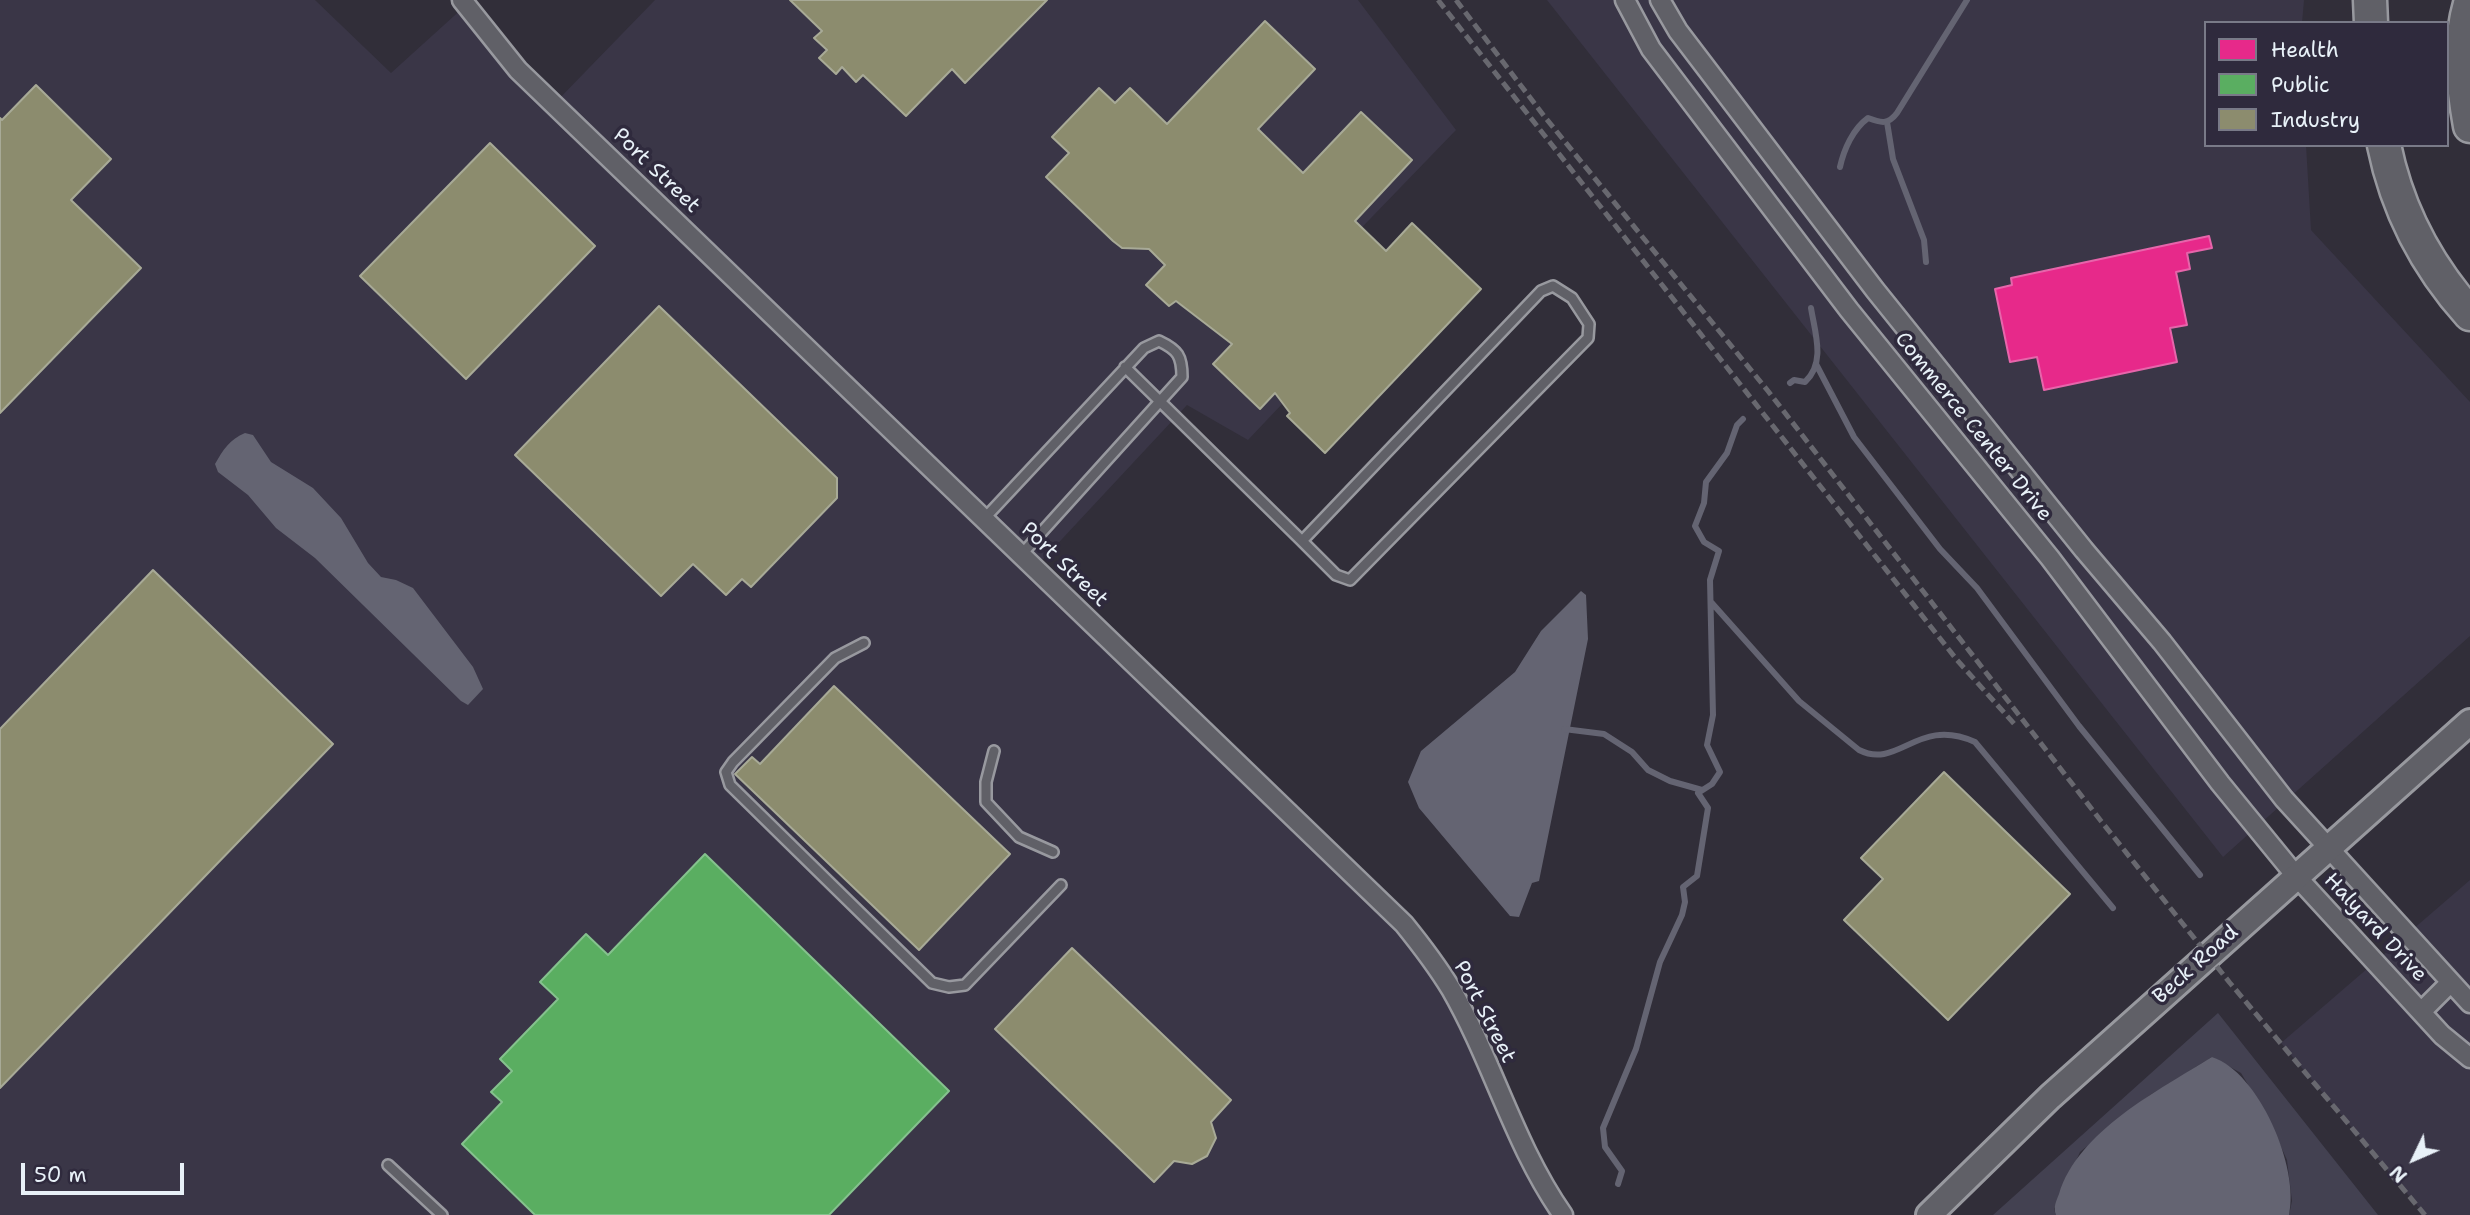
<!DOCTYPE html>
<html>
<head>
<meta charset="utf-8">
<style>
	body { margin:0 }
	#map { position:relative; width:2470px; height:1215px; overflow:hidden; background:#312e39; font-family:"Shantell Sans",sans-serif }
	canvas { display:block }
	.legend { position:absolute; left:2204px; top:21px; width:245px; height:126px; box-sizing:border-box; background:#2f2a3d; border:2px solid #797a88; margin:0; padding:9px 12px; list-style:none; font-size:21px; color:#e8f1f8 }
	.legend li { display:flex; align-items:center; gap:14px; height:35px }
	.legend b { width:35px; border:2px solid #797a88 }
	.north { position:absolute; left:2379px; top:1124px; width:70px; height:70px; -webkit-text-stroke:5px #2f2a3d; paint-order:stroke; rotate:226deg; font-size:19px; font-weight:700; line-height:28px; text-align:center; color:#e8f1f8 }
	.north::after { content:''; display:block; margin:auto; width:24px; height:32px; background:#e8f1f8; clip-path:polygon(50% 0,100% 100%,50% 72%,0 100%) }
	.scale { position:absolute; left:21px; top:1163px; width:163px; height:32px; box-sizing:border-box; border:4px solid #e8f1f8; border-top:0; padding-left:9px; font-size:21px; line-height:24px; white-space:nowrap; color:#e8f1f8; -webkit-text-stroke:5px #2f2a3d; paint-order:stroke }
</style>
</head>
<body>
<div id="map">
<canvas width="2470" height="1215"></canvas>
<ul class="legend">
<li><b style="height:19px;background:#e7298a"></b>Health</li>
<li><b style="height:19px;background:#5aae61"></b>Public</li>
<li><b style="height:19px;background:#8c8c6e"></b>Industry</li>
</ul>
<div class="north">N</div>
<div class="scale">50 m</div>
</div>
<script>
const g = document.querySelector('canvas').getContext('2d');
g.lineJoin = 'round';
function fill(path, color) { g.fillStyle = color; g.fill(path, 'evenodd'); }
function strokePath(path, color, width, dash) { g.strokeStyle = color; g.lineWidth = width; g.lineCap = dash ? 'butt' : 'round'; g.setLineDash(dash || []); g.stroke(path); }
function drawText(font, color, halo, rows, align = 'center') {
  g.font = font + ' "Shantell Sans",sans-serif'; g.lineWidth = 7; g.setLineDash([]); g.textBaseline = 'middle'; g.strokeStyle = halo; g.fillStyle = color; for (const [text, x, y, turn = 0] of rows) {
    g.save(); g.translate(x, y); g.rotate((+turn || 0) * Math.PI / 180); g.textAlign = isNaN(turn) ? turn : align; if (halo) g.strokeText(text, 0, 0); g.fillText(text, 0, 0); g.restore();
  }
}
const built = new Path2D(`
	M0,0H315L391,73L465,6L554,104L655,0H1358L1456,130L1342,248L1387,293L1248,440L1187,405L1035,568L1429,955L1563,1215H0Z
	M1547,0H2304L2302,23H2206V145H2306L2311,230L2470,402V636L2223,857Z
	M2470,880V1215H2425L2281,1043Z`);
const green = new Path2D(`
	M2218,1013L2378,1215H2289L2292,1201L2287,1160L2268,1118L2241,1073L2212,1057L2150,1095L2080,1152L2054,1209L2056,1215H1993Z`);
const water = new Path2D(`
	M245,433L253,435L271,462L313,488L341,518L368,563L381,577L396,580L413,588L473,667L483,689L468,705L461,701L315,558L276,528L248,495L218,472L215,464C223,450 230,439 245,433Z
	M1581,591L1586,595L1588,639L1539,881L1532,883L1519,917L1510,916L1419,808L1408,782L1421,751L1515,672L1541,631Z
	M2212,1057C2259,1072 2300,1168 2289,1215H2056C2053,1207 2056,1202 2059,1194C2078,1131 2159,1090 2212,1057Z`);
const health = new Path2D(`
	M2209,236L2212,248L2187,253L2190,269L2176,272L2187,325L2170,328L2177,362L2044,390L2037,357L2010,362L1995,289L2012,285L2011,278Z`);
const public = new Path2D(`
	M705,854L949,1091L829,1215H535L462,1144L502,1102L491,1092L512,1071L500,1059L558,999L540,982L586,934L608,955Z`);
const industry = new Path2D(`
	M790,0H1047L965,83L952,69L906,116L863,75L856,82L842,67L836,74L819,58L827,50L814,38L822,31Z
	M1265,21L1315,69L1258,129L1303,173L1361,112L1412,160L1355,221L1386,251L1412,223L1481,289L1325,453L1287,416L1290,413L1275,393L1260,409L1213,364L1232,344L1176,301L1169,306L1146,285L1165,265L1149,249L1122,248L1113,241L1046,177L1069,153L1052,137L1099,88L1115,103L1130,88L1167,124Z
	M36,85L111,159L71,200L141,268L0,413V118L2,120Z
	M490,143L595,246L466,379L360,276Z
	M659,306L837,478V498L751,587L742,579L726,595L693,564L661,596L515,455Z
	M153,570L333,744L0,1088V729Z
	M834,686L1010,854L919,950L735,774L752,757L760,764Z
	M1944,772L2070,894L1948,1020L1844,920L1883,879L1861,858Z
	M1072,948L1231,1100L1211,1122L1216,1138L1207,1156L1192,1164L1174,1161L1154,1182L995,1029Z`);
const stream = new Path2D(`
	M1887,122L1893,159L1924,240L1926,262
	M1840,167C1844,149 1853,129 1868,118C1881,123 1888,125 1897,113L1967,0
	M1816,364L1854,437L1940,549L1977,588L2079,726L2200,875
	M1790,383L1794,380L1805,382C1826,363 1815,333 1811,308
	M1711,602L1799,701L1859,750C1899,770 1917,716 1975,742L2113,908
	M1564,729L1604,734L1632,752L1648,770L1670,781L1702,790
	M1618,1184L1622,1171L1605,1147L1603,1128L1636,1049L1660,962L1682,915L1685,902L1683,887L1697,876L1708,808L1698,793L1712,784L1720,772L1707,745L1713,715L1710,580L1719,551L1704,542L1695,526L1704,503L1706,482L1727,453L1737,425L1743,419`);
const lane = new Path2D(`
	M1125,367L1302,541L1541,291L1553,286L1572,298L1589,324L1588,338L1350,580L1336,575L1302,541
	M984,519L1144,348L1159,341C1178,350 1182,356 1182,377L1021,555
	M864,643L835,658L733,762L726,772L730,785L932,983L949,987L965,985L1061,885
	M994,751L986,782V802L1019,837L1053,852
	M388,1165L442,1215`);
const street = new Path2D(`
	M462,0L518,70L1404,924C1421,945 1437,966 1451,989C1493,1062 1514,1145 1563,1215
	M1625,0L1651,49L1849,310L2050,558L2220,783L2296,876L2442,1035L2470,1058
	M1660,0L1678,31L1875,290L2084,550L2162,642L2284,799L2470,1003
	M2421,1012L2450,983`);
const secondary = new Path2D(`
	M1929,1215L2050,1097L2470,722`);
const highway = new Path2D(`
	M2370,0L2371,23
	M2470,4C2458,44 2463,87 2470,126
	M2384,145C2397,209 2427,266 2470,314`);
const rail = new Path2D(`
	M1438,0L1957,660L2017,727
	M1456,0L1544,116L1768,391L2101,821L2230,983L2425,1215`);
const streetNames = [
	["Port Street",656,171,44],
	["Commerce Center Drive",1973,427,51],
	["Port Street",1064,565,44],
	["Halyard Drive",2375,928,47],
	["Beck Road",2196,965,-42],
	["Port Street",1484,1012,63]
];
fill(built, '#3a3647');
fill(green, '#434151');
fill(water, '#646472');
fill(health, '#e7298a');
strokePath(health, '#e765ab', 2);
fill(public, '#5aae61');
strokePath(public, '#85c28e', 2);
fill(industry, '#8c8c6e');
strokePath(industry, '#a8aa97', 2);
strokePath(stream, '#646472', 6);
strokePath(lane, '#98999f', 14);
strokePath(street, '#98999f', 23);
strokePath(secondary, '#98999f', 30);
strokePath(highway, '#98999f', 37);
strokePath(lane, '#606067', 9);
strokePath(street, '#606067', 18);
strokePath(secondary, '#606067', 24);
strokePath(highway, '#606067', 32);
strokePath(rail, '#68686f', 5, [10, 5]);
drawText('21px', '#e8f1f8', '#2f2a3d', streetNames);
</script>
</body>
</html>
